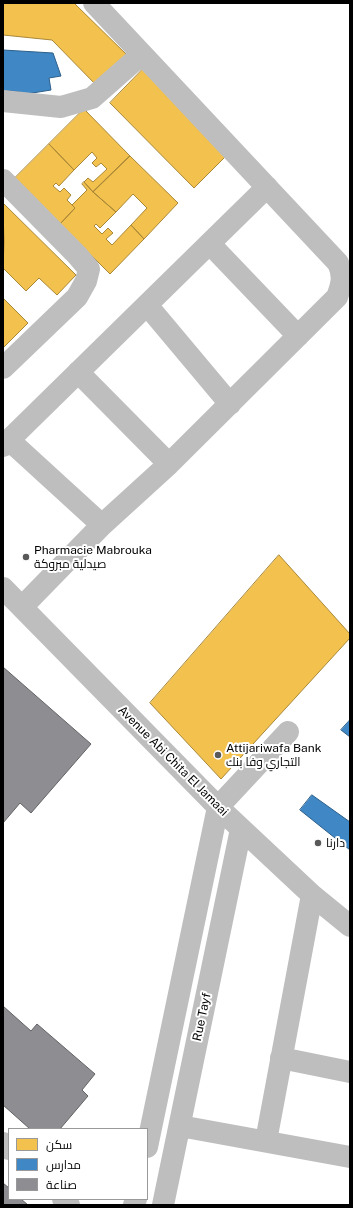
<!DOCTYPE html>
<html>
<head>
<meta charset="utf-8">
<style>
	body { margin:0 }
	#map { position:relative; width:353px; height:1208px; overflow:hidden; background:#fff; font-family:"Public Sans",Cairo,sans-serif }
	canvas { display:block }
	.frame { position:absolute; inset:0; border:4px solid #000; pointer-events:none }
	.legend { position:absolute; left:8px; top:1128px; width:140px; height:72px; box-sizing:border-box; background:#fff; border:1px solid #999; margin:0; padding:5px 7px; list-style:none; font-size:12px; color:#000 }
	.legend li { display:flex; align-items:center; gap:8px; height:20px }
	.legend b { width:20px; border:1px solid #999 }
</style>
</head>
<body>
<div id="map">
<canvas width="353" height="1208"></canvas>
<div class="frame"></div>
<ul class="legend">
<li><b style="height:11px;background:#f2c14e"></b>سكن</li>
<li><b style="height:11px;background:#3f88c5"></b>مدارس</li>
<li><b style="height:11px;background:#8d8d92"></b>صناعة</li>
</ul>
</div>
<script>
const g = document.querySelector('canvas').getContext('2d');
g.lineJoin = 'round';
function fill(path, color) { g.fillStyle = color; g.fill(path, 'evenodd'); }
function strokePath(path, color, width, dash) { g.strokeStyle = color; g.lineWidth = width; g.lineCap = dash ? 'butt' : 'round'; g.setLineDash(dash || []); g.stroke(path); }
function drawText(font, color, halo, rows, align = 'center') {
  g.font = font + ' "Public Sans",Cairo,sans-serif'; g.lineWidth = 4; g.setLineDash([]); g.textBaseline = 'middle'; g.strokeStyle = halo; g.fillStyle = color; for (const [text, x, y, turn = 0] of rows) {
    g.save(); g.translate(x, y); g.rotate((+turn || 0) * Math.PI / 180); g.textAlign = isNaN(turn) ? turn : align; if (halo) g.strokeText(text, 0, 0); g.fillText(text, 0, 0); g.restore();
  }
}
const homes = new Path2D(`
	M3,3H74L127,55L98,87L52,40L3,35Z
	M144,68L228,154L194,188L110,103Z
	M84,109L130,156L93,192L84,182L88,178L93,182L107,169L101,163L96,167L92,163L97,158L92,152L74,170L49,144Z
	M49,144L74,170L59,186L56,183L53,186L60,192L64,188L71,195L67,200L75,208L60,224L14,179Z
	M130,156L178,203L144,239L131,225L147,208L133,194L116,212L93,192Z
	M84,182L93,192L116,212L100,228L96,224L94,226L102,234L108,228L113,233L106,239L112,245L131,225L144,239L110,274L60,224L75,208L72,205L87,190L82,184Z
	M3,203L76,275L57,295L39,278L26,291L3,268L4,242Z
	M3,298L28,323L3,348Z
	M279,555L350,634V638L221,779L150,703Z`);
const schools = new Path2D(`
	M3,50L53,53L61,76L49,78L51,90L20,95V92L10,91L3,93Z
	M350,720V737L341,730Z
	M312,795L350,822V850L300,810Z`);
const industry = new Path2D(`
	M3,667L91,744L31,813L20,803L3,823Z
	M3,1006L31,1031L37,1024L95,1074L82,1090L88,1096L60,1129H30L3,1105Z
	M3,1183L9,1188V1199H21L28,1205H3Z`);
const minor = new Path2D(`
	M3,101L61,107L92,98L142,54
	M3,180L77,255L89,269L86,281L77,297L3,368
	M210,244L298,336
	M147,305L230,404
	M78,372L169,464
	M9,440L102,525
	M3,446L267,187
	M3,588L218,807L312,895L350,926
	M22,607L102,525L169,464L337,297C342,284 344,276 338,263L94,3
	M218,807L288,732
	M281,1058L350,1072
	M180,1126L350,1157
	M266,1141L312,895
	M3,1143L9,1149
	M147,1147L218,807
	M63,1199L69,1205
	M134,1205L136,1199
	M163,1205L241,829`);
const markers = [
	[26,557,4,"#595959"],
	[218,755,4,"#595959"],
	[318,843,4,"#595959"]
];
const poiNames = [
	["Pharmacie Mabrouka",34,550],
	["صيدلية مبروكة",34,564],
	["Attijariwafa Bank",226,748],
	["التجاري وفا بنك",226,762],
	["دارنا",326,843]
];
const streetNames = [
	["Avenue Abi Chita El Jamaai",173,761,45],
	["Rue Tayf",202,1017,-78]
];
fill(homes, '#f2c14e');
strokePath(homes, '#a98737', 1);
fill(schools, '#3f88c5');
strokePath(schools, '#2c5f8a', 1);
fill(industry, '#8d8d92');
strokePath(industry, '#636366', 1);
strokePath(minor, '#bebebe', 22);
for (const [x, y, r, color] of markers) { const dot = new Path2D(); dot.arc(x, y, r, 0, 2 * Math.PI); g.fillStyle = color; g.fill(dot); strokePath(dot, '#fff', 1.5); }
drawText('12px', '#000', '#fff', poiNames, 'left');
drawText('12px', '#000', '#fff', streetNames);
</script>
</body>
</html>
